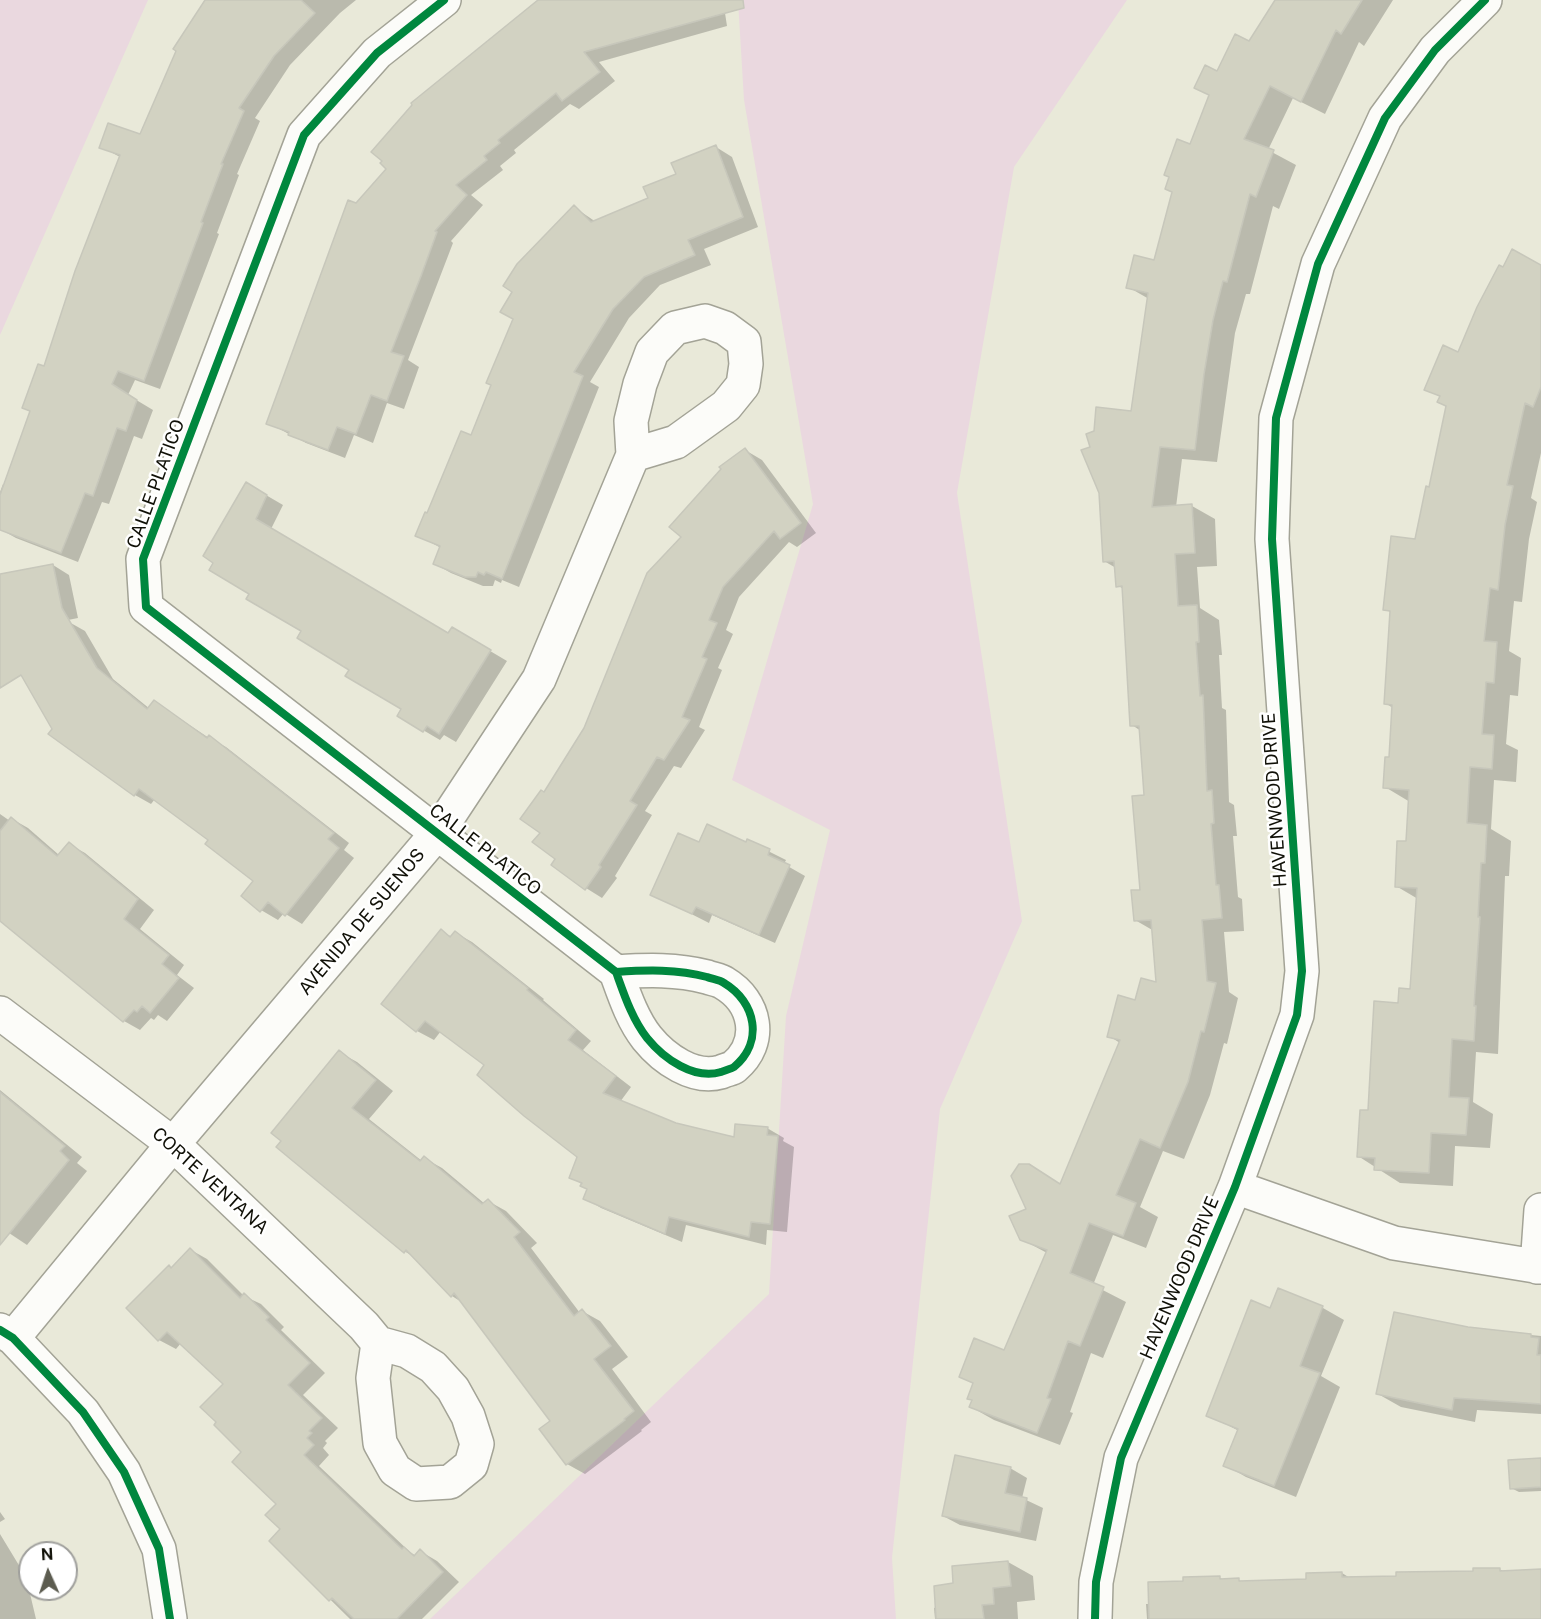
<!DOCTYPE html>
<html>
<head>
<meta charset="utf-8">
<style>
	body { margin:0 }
	#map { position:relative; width:1541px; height:1619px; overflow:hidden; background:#e9e9d9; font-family:"Public Sans",sans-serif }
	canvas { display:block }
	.north { position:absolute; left:18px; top:1541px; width:60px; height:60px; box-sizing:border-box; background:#fff; border:2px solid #9f9f9c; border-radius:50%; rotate:357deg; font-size:16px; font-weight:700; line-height:24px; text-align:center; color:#101007 }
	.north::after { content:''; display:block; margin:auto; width:21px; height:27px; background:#5c5c50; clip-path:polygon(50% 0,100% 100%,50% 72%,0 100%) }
</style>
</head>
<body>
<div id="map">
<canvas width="1541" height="1619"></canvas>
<div class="north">N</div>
</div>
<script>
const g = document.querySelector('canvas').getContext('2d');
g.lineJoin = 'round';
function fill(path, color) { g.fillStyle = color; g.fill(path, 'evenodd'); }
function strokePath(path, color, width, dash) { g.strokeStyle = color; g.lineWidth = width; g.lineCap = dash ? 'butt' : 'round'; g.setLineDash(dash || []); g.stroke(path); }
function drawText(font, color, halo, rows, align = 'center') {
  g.font = font + ' "Public Sans",sans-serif'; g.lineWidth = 5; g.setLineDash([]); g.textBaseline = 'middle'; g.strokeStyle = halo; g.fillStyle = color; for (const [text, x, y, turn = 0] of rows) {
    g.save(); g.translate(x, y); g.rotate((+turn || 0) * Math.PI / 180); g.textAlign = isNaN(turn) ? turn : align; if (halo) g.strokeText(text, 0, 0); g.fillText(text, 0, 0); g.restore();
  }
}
const green = new Path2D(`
	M0,0H148L0,335Z
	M738,0H1127L1014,167L957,493L1022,921L940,1109L892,1558L896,1619H430L769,1294L786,1016L830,830L732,780L813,504L744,100Z`);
const shadow = new Path2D(`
	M210,0H356L340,13L290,65L255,118L260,121L237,174L239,175L217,233L219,234L160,389L135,380L128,395L153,410L142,439L134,436L109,504L102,502L78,562L16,538L0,529V492L3,484L5,485L120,157L101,147L141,136Z
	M540,0H723L727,26L599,62L615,81L579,109L570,104L514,150L516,153L500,166L503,170L471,195L483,205L451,241L453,243L408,360L419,367L404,409L387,403L373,443L354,435L345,458L306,443L268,423L357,205Z
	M1276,0H1393L1364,46L1359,42L1325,114L1293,98L1268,150L1296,165L1279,209L1273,206L1250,294H1246L1235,333L1217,462L1182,459L1176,507L1192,506L1215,519L1217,566L1197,567L1200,608L1219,620L1222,655H1219L1222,708L1226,710L1229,802L1234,805L1237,836H1233L1238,897L1242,899L1244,931L1224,932L1229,992L1238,998L1227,1044L1224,1043L1210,1095L1184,1159L1163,1151L1140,1207L1158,1217L1146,1248L1113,1235L1093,1285L1126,1302L1103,1358L1091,1353L1070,1412L1073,1413L1060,1445L994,1420L971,1407L975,1384L961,1376L1005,1352L1047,1253L1021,1239L1028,1210L1029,1165L1061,1185L1120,1043L1109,1036L1137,1002L1158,984L1154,931L1135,920L1142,891L1145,797L1141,731L1132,725L1124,589L1118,586L1116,568L1104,561L1101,492L1092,448L1133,412L1149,299L1128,287L1155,262L1191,146L1218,73L1249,43Z
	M716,147L732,157L758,227L704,249L711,265L660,285L629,318L590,382L599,387L519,587L502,580L501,583L495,580L493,586H483L451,573L435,564L441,548L417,535L472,437L574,207L596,222L650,199L678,175Z
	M1541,267V453L1531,498L1537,502L1529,539L1522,602L1514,601L1509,651L1521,658L1518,696L1510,695L1506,744L1518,750L1516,782L1494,780L1491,829L1511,841L1509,876H1505L1498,1054L1476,1052L1473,1102L1493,1114L1490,1148L1455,1146L1453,1186L1400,1183L1358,1156L1369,1112L1411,990L1418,899L1396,886L1408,843L1410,802L1385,787L1390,759L1393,708L1385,703L1392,613L1385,609L1416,540L1430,489L1448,406L1440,397L1426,389L1459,354L1503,269Z
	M745,450L762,460L816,533L797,547L789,542L739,597L726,630L733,634L718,668L722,670L699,727L705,730L681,768L674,766L645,811L652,815L615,876L617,878L602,898L586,888L557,859L542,832L544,793L585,728L683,537Z
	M247,484L283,505L271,529L449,635L453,629L507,661L456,742L444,735L440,740L399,716L403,709L303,631L251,594Z
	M53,565L69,575L78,618L4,633L0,630V576Z
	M69,622L85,631L113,679L150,709L155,702L209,738L226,747L349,843L344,850L354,858L302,924L284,913L278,920L261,910L255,881L210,840L155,799L151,804L135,795L54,729Z
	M0,814L10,821L12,819L28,828L59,855L69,844L85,853L154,910L140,929L184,965L177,975L194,988L167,1021L158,1015L154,1020L151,1018L140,1030L124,1021L0,919Z
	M748,841L786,860L784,864L805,876L775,943L712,915L709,923L652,894L699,844H747Z
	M441,931L452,937L456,933L472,942L544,999L543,1000L591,1041L583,1050L631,1087L620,1102L675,1124L736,1139L767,1128L784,1138L783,1141L794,1147L787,1232L767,1230L766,1245L686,1225L682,1242L601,1208L585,1198L589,1189L571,1177L579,1156L486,1065L441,1031L434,1040L417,1031L383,1004Z
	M339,1052L357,1062L393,1091L369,1119L422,1161L424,1158L442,1168L485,1204L488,1201L506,1211L537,1243L531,1248L580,1313L582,1311L600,1321L628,1357L612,1369L651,1422L641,1430L642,1431L585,1474L567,1464L552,1421L463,1303L452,1296L416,1258L404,1251L278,1147Z
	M0,1090L82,1157L77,1163L87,1171L27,1245L0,1227Z
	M191,1250L207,1259L244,1296L261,1304L284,1327L281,1330L325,1373L303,1395L338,1428L325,1441L327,1443L323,1448L329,1455L319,1466L410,1552L416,1556L420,1551L437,1561L459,1582L422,1619H350L271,1541L282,1529L278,1504L243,1452L225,1384L181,1343L176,1349L159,1340L172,1269Z
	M1279,1290L1323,1308L1344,1320L1321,1376L1340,1387L1296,1497L1246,1477L1225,1465L1239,1431L1208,1415L1271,1310Z
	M1468,1329L1541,1336V1414L1477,1410L1475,1422L1401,1407L1378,1394Z
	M1541,1459V1491L1519,1492L1511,1488Z
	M1010,1468L1027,1478L1022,1498L1043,1508L1036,1541L960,1525L943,1516Z
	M0,1512L5,1519L0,1522Z
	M0,1534L20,1567L23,1579L27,1581L36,1619H0Z
	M1008,1562L1033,1576L1035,1600L1017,1602L1018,1619H935L934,1608L937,1607L955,1585Z
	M1499,1569L1505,1572L1541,1570V1619H1147L1146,1604H1150L1184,1583L1220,1578L1224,1580H1239L1243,1583L1308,1580L1342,1573L1350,1578L1398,1577Z`);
const building = new Path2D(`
	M205,0H301L315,13L274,56L239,108L244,111L221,164H223L201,222L203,223L144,381L118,371L112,384L137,400L126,431L117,428L93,496L85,493L61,553L0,530V495L30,411L22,408L38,364L44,366L75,271L120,155L99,148L108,123L140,134L176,51L173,49Z
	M538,0H743L744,8L584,52L600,72L562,101L556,93L498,140L500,143L484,156L487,160L456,185L467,195L435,231L437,232L421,276L391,352L404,356L387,401L371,395L356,434L337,427L328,450L288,435L289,432L266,424L348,200L356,203L386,169L380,163L382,161L371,152L412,105L411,103Z
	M1275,0H1362L1341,34L1336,30L1301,102L1270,86L1244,139L1274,150L1256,197L1250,194L1227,282L1223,281L1213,320L1204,374L1195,450L1160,447L1152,507L1192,504L1195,553L1175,554L1178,606L1197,605L1199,642H1196L1200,696L1203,695L1207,791L1212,790L1214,823L1211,824L1216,885H1219L1222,918L1202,920L1207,981L1216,983L1204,1032L1201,1031L1188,1082L1160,1148L1140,1139L1116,1195L1136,1203L1123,1236L1089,1223L1070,1273L1104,1287L1080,1346L1068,1341L1047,1398L1051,1399L1037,1433L969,1407L972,1400L967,1399L973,1383L959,1377L974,1338L1004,1350L1047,1250L1020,1240L1009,1216L1026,1209L1011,1176L1019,1164H1029L1060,1184L1120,1040L1107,1037L1118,995L1135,1000L1141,978L1156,982L1151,920L1134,921L1131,890H1140L1132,796L1144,795L1139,726H1130L1122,586L1116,587L1114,561L1103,562L1099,493L1081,450L1090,447L1086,434L1094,431L1096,407L1131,411L1148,293L1126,288L1134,255L1154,260L1172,192L1165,189L1169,177L1164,175L1177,139L1190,144L1209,95L1194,88L1205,65L1217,71L1235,34L1249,41Z
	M716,145L743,217L688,240L695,255L644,277L613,309L574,372L583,376L502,579L486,572L484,575L478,572L476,577H465L433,564L440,546L415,536L425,512L427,513L461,431L471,435L491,385L486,383L513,319L500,312L512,292L503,286L517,264L574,205L591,222L648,198L643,187L676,174L671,163Z
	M1512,249L1541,265V387L1533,407L1525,403L1507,485L1513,486L1505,525L1498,590L1490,588L1484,641L1497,642L1494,683L1486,682L1482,734L1494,735L1492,769L1470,767L1467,823L1487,825L1485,863H1481L1478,917H1480L1474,1006H1476L1474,1041L1452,1039L1449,1097L1469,1098L1466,1135L1431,1133L1429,1173L1374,1170L1375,1158L1357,1157L1360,1110H1368L1374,1001L1398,1003L1399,988L1410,989L1417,888L1395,887L1397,841H1406L1409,790L1383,788L1385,757H1389L1392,705L1384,704L1390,611L1383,610L1391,536L1415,539L1426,486L1429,487L1446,406L1437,402L1440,396L1424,390L1443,345L1458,352L1477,307L1499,265L1503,267Z
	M745,448L801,523L780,539L774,531L723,587L709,620L717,623L702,657L707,659L682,717L690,720L664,760L657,757L630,801L637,805L599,865L601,867L585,890L551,865L555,859L532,842L540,833L520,819L541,790L544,792L584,728L647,573L681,537L669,527L721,469L719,467Z
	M246,482L267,495L256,519L448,633L452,627L491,650L439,734L427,726L423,732L397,716L401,709L345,676L349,670L297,638L301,631L246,599L249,594L209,570L213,563L203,556Z
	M53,564L62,608L97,668L147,709L154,700L207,738L209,735L334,833L328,839L339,848L285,916L268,902L260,912L241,896L253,881L205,844L208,840L139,789L134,796L48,734L52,729L21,675L0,688V574Z
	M11,817L57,856L69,842L138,899L124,919L169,955L162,964L179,978L150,1013L142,1006L137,1012L134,1010L123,1022L0,921V831Z
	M707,824L746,842L747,839L770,849L768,855L790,865L759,935L696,907L692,914L650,895L678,833L699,842Z
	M441,929L450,937L455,931L528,988L527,990L576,1030L568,1040L616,1076L603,1093L676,1123L734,1137L735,1124L768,1127L767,1135L778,1136L770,1224L751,1222L749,1237L669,1217L665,1234L583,1199L587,1189L580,1186L582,1183L569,1178L577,1157L524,1116L477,1075L484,1065L425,1021L416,1032L381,1004Z
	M339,1050L376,1080L352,1108L420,1161L424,1156L482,1204L488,1199L520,1232L514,1237L574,1316L582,1309L611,1346L594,1359L634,1411L624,1419L625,1420L566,1465L539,1429L550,1421L454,1293L451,1297L406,1250L404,1253L276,1147L281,1141L271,1133Z
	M0,1092L65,1146L60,1151L69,1160L0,1245Z
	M190,1248L240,1298L244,1293L269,1317L266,1320L310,1363L288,1385L322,1418L309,1431L312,1433L307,1438L314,1445L304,1455L402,1549L404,1547L414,1556L420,1549L443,1572L397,1619H354L332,1598L329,1601L269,1541L280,1529L265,1515L276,1504L232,1462L241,1452L214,1425L216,1422L200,1407L223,1384L167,1332L158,1341L126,1308L169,1265L171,1268Z
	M1278,1288L1323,1306L1300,1366L1320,1373L1274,1486L1223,1466L1238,1429L1206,1416L1251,1300L1270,1308Z
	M1394,1312L1468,1327L1531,1334V1337L1539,1338L1537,1355H1541V1404L1454,1398L1452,1410L1376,1394Z
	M955,1455L1011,1467L1005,1493L1027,1498L1020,1532L942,1516Z
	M1541,1458V1487L1510,1489L1508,1460Z
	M1008,1561L1011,1586L993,1588L994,1604L982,1605L984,1619H936L934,1586L953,1583L952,1566Z
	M1473,1568H1500V1571L1541,1569V1619H1149L1148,1582L1183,1581V1577L1220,1576V1579L1239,1578V1581L1306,1579V1573L1342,1572V1577L1396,1576V1572L1473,1571Z`);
const minor = new Path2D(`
	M444,0L377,53L304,135L143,559L146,607L616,972C624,994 632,1019 647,1038C664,1059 694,1080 721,1072C725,1070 731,1069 734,1067C764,1042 756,1002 724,983C720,980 712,979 707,977C677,969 647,970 616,972
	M0,1013L173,1144L364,1326L378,1343L407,1351L433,1367L453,1389L468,1416L477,1444L471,1465L450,1482L416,1484L395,1470L380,1443L373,1378L378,1343
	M1235,1187L1394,1243L1541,1267
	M1537,1267L1541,1210
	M0,1330L13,1338L83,1412L124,1472L159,1549L170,1619
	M13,1338L173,1144L438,832L539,679L633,455L631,421L640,384L652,352L675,328L705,321L725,328L744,342L746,364L743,385L726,406L676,442L633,455
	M1095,1619L1096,1582L1121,1458L1235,1187L1297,1015L1302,971L1272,539L1276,418L1318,264L1385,118L1435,50L1485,0`);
const cycleway = new Path2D(`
	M444,0L377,53L304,135L143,559L146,607L616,972C624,994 632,1019 647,1038C664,1059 694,1080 721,1072C725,1070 731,1069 734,1067C764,1042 756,1002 724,983C720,980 712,979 707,977C677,969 647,970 616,972
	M0,1330L13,1338L83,1412L124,1472L159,1549L170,1619
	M1095,1619L1096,1582L1121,1458L1235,1187L1297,1015L1302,971L1272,539L1276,418L1318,264L1385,118L1435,50L1485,0`);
const streetNames = [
	["CALLE PLATICO",156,484,-70],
	["HAVENWOOD DRIVE",1275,800,-94],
	["CALLE PLATICO",485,850,38],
	["AVENIDA DE SUENOS",362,922,-50],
	["CORTE VENTANA",210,1181,42],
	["HAVENWOOD DRIVE",1180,1278,-67]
];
fill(green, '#ead8df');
fill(shadow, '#0003');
fill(building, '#d2d2c2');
strokePath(building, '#c7c7bb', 1.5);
strokePath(minor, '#a3a396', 36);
strokePath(minor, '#fcfcf9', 33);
strokePath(cycleway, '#00873e', 8);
drawText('18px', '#101007', '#fff', streetNames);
</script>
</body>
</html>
